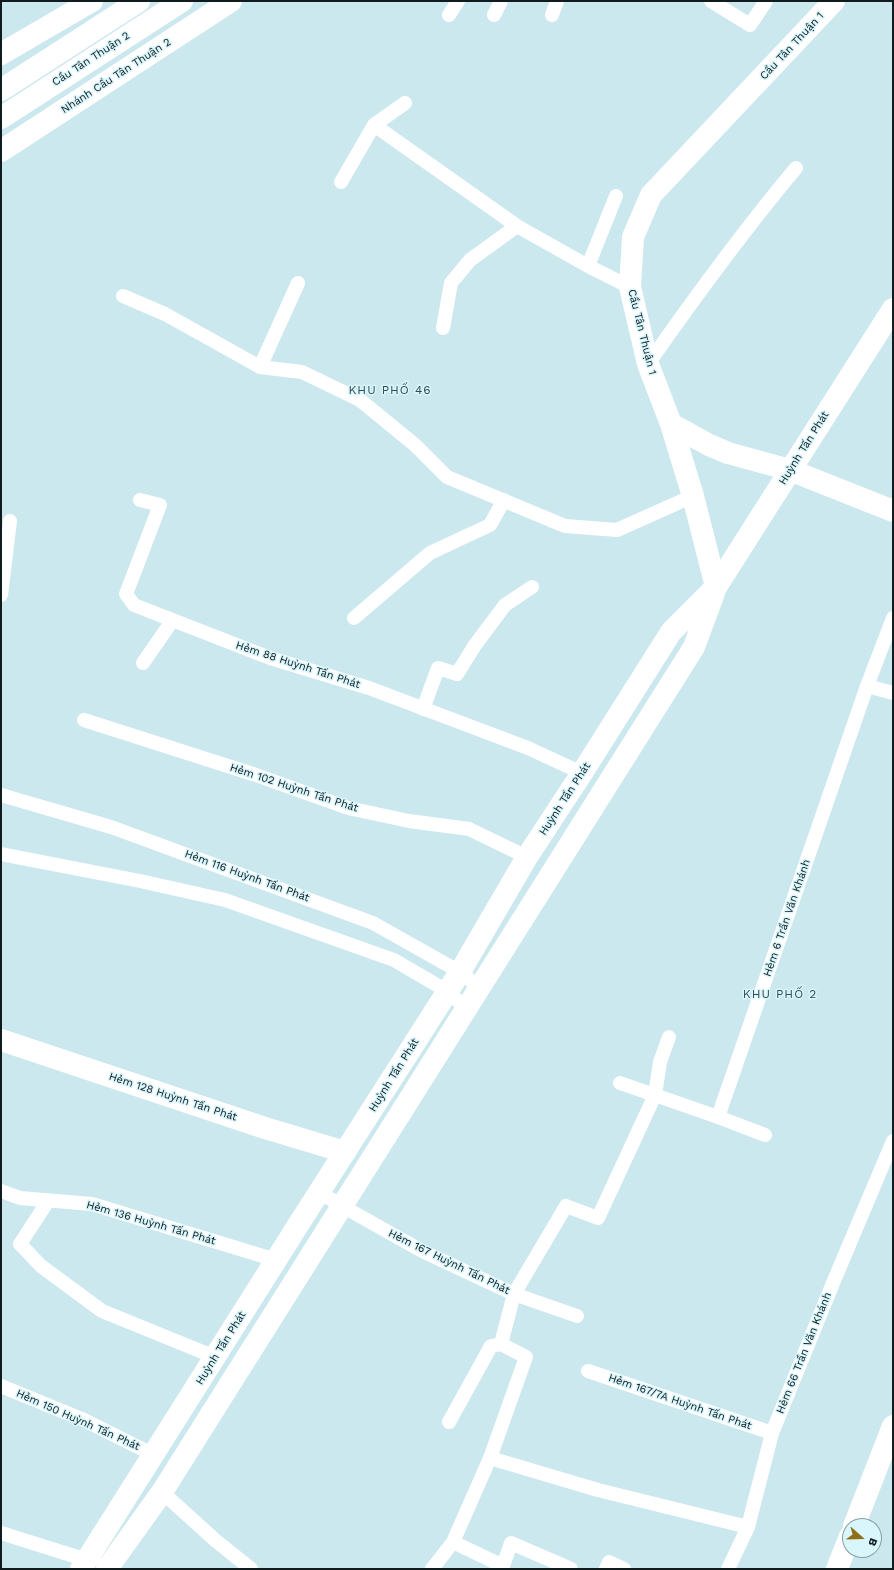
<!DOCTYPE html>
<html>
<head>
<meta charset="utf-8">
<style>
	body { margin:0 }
	#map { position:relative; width:894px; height:1570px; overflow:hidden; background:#cbe8ee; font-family:"Work Sans",sans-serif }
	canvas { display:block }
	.frame { position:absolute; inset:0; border:2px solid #101b1d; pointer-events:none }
	.north { position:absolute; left:842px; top:1518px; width:40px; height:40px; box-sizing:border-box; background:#d8f6fc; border:1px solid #889ea3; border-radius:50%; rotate:110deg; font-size:11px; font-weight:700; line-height:16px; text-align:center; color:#101b1d }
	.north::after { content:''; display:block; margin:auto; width:14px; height:18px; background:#907015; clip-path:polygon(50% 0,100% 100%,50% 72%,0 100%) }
</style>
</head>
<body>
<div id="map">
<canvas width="894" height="1570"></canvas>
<div class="frame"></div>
<div class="north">B</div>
</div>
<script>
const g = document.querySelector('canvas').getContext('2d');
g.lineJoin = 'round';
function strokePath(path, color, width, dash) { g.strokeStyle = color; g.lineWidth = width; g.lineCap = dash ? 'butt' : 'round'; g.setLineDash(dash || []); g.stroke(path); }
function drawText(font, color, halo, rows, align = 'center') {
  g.font = font + ' "Work Sans",sans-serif'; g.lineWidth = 3; g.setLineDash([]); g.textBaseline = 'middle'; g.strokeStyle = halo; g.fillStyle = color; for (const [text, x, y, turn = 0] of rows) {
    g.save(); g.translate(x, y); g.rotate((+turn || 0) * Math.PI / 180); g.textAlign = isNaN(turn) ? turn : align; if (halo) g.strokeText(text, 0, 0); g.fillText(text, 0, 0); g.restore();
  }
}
const lane = new Path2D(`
	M711,1L750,25L766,1
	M449,15L458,1
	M494,15L501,1
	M552,15L557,1
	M374,125L517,226L588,266L630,287
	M341,182L374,125L405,103
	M588,266L616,196
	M123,296L165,314L260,367L302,372L360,400L415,445L447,477L565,526L617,530L693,496
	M443,328L451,283L470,260L517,226
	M648,364C695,297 743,231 796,168
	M260,367L298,283
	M140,500L160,505L126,594L134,605L270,658L369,688L528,748L582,773
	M1,595L10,521
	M354,618L430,553L490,525L504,500
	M143,663L172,621
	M867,686L893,693
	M423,709L438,668L457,674L475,645L505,605L532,587
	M84,720L256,775L348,808L409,821L469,829L527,857
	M1,795L111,827L373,923L460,972L480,988
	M1,854L140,881L225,900L394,960L447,991L467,1009
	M620,1083L718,1117L867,686L893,618
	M718,1117L765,1135
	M1,1191L20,1198L92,1204L276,1260
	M319,1192L342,1206L422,1251L514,1294L577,1316
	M48,1201L20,1244L41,1266L102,1311L215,1357
	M501,1344L514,1294L566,1206L598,1218L655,1095L660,1062L669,1037
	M588,1371L772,1433
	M1,1386L84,1420L154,1455
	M449,1422L491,1346L501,1344
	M490,1458L598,1490L748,1527
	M162,1492L215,1540L251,1569
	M1,1533L87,1560
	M453,1542L503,1566L511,1543L571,1569
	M432,1569L453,1542L490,1458L526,1357L501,1344
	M606,1569L609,1562L624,1569
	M728,1569L748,1527L772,1433L833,1283L893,1141`);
const street = new Path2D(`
	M790,470L893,511
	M1,1040L265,1128L345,1152
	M854,1526L893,1426
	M837,1569L850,1536`);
const secondary = new Path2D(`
	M1,54L92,1
	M1,151L231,1
	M716,587L893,309`);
const primary = new Path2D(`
	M1,90L139,1
	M1,118L182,1
	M671,424L709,445L728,453L790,470
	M716,587L693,496L671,424L648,364L630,287L633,237L651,195L834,1
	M81,1569L300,1222L460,972L527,857L582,773L671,632L716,587
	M107,1569L162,1492L694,647L714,593`);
const streetNames = [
	["Cầu Tân Thuận 1",792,46,-47],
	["Cầu Tân Thuận 2",91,59,-33],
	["Nhánh Cầu Tân Thuận 2",116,76,-33],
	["Cầu Tân Thuận 1",642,332,76],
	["Huỳnh Tấn Phát",804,448,-58],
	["Hẻm 88 Huỳnh Tấn Phát",298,665,18],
	["Hẻm 102 Huỳnh Tấn Phát",294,788,18],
	["Huỳnh Tấn Phát",565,799,-57],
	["Hẻm 116 Huỳnh Tấn Phát",247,876,20],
	["Hẻm 6 Trần Văn Khánh",787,918,-71],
	["Huỳnh Tấn Phát",394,1075,-58],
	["Hẻm 128 Huỳnh Tấn Phát",173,1097,18],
	["Hẻm 136 Huỳnh Tấn Phát",151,1223,16],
	["Hẻm 167 Huỳnh Tấn Phát",449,1262,26],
	["Huỳnh Tấn Phát",221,1348,-58],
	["Hẻm 66 Trần Văn Khánh",804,1353,-68],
	["Hẻm 167/7A Huỳnh Tấn Phát",680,1402,19],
	["Hẻm 150 Huỳnh Tấn Phát",78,1420,24]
];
const neighbourhoodNames = [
	["KHU PHỐ 46",390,390],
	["KHU PHỐ 2",780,994]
];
strokePath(lane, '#fff', 14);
strokePath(street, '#fff', 22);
strokePath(secondary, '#fff', 22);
strokePath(primary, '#fff', 22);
drawText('11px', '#101b1d', '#d8f6fc', streetNames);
g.letterSpacing = '1px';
drawText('12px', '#334c51', '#d8f6fc', neighbourhoodNames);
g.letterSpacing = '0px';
</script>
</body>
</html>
